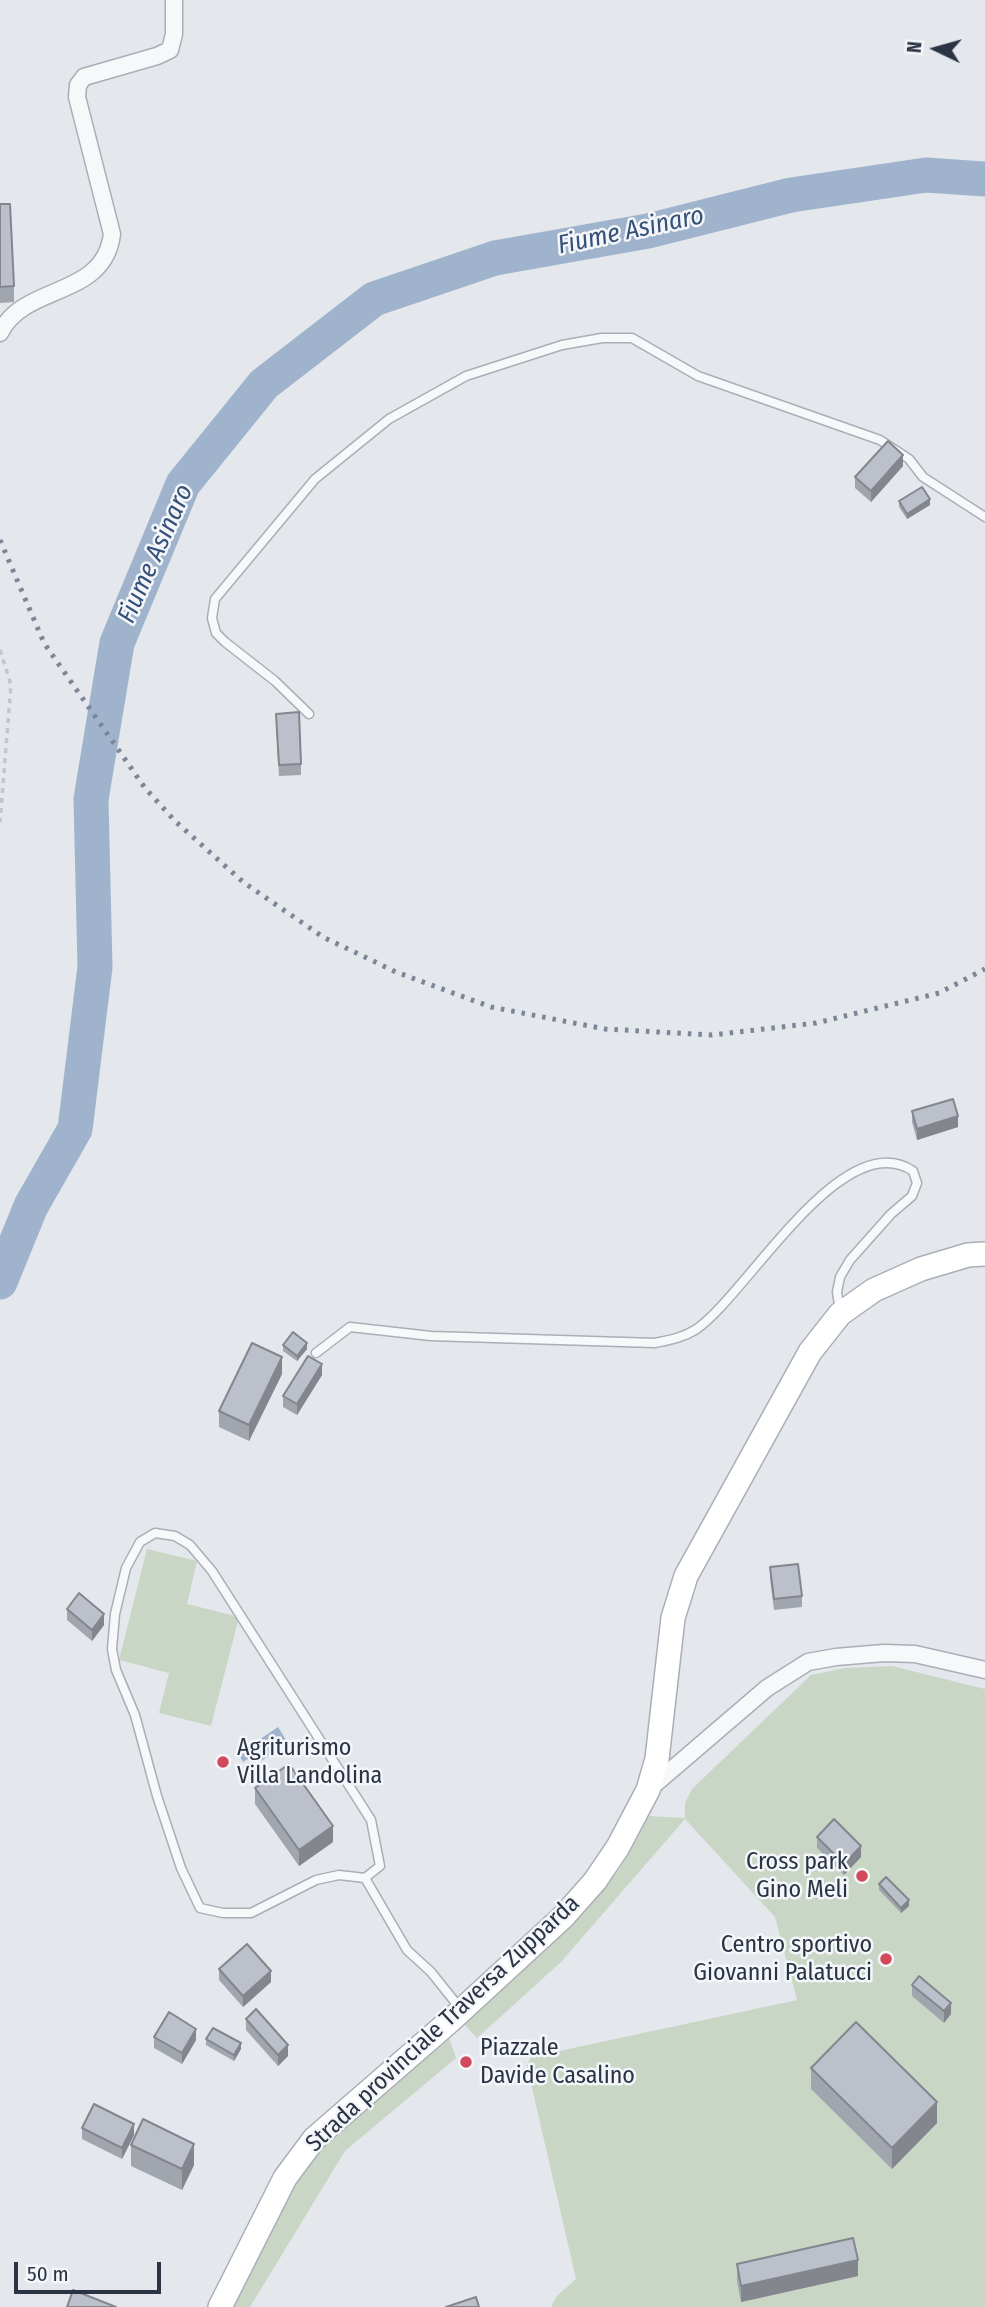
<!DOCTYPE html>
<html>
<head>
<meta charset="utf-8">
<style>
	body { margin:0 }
	#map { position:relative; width:985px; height:2307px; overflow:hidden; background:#e4e7ec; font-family:"Fira Sans Condensed",sans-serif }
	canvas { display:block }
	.north { position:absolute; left:901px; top:14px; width:70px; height:70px; -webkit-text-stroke:5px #f4f6f9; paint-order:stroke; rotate:275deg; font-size:19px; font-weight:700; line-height:28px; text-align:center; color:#2b3445 }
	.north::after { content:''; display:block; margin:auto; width:24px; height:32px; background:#2b3445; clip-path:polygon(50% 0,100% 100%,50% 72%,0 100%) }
	.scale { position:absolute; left:14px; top:2262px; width:147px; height:32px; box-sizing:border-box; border:4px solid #2b3445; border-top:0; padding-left:9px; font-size:21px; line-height:24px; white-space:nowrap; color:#2b3445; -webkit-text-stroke:5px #f4f6f9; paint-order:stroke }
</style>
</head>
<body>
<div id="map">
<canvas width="985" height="2307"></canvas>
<div class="north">N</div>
<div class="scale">50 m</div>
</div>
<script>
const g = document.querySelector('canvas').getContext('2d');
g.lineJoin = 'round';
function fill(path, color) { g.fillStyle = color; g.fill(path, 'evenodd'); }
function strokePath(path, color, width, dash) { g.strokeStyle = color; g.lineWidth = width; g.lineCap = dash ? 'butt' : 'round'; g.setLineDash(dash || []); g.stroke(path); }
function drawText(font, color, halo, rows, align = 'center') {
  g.font = font + ' "Fira Sans Condensed",sans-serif'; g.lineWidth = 5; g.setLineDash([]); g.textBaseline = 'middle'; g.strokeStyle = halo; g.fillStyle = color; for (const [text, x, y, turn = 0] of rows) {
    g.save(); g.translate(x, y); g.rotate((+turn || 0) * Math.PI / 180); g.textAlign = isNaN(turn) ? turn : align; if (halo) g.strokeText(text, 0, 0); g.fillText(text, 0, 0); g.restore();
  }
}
const green = new Path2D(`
	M147,1549L197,1561L187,1604L239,1617L211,1726L159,1713L169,1673L119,1660Z
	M892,1666L985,1689V2307H551L557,2296L576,2279L527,2066L531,2057L797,2000L775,1917L685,1819L561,1962L477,2038L463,2023C518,1974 577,1928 620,1868C631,1852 640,1833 649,1816L685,1818V1803L692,1789L811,1675L845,1668Z
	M448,2035L456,2058L345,2151L250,2307H232L281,2207L303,2168L336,2130Z`);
const water = new Path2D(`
	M278,1727L288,1743L261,1761L256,1754L243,1762L238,1754Z`);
const river = new Path2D(`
	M0,1282L31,1206L75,1129L95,967L91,799L117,643L183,484L264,384L374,299L495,258L648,231L791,195L926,175L985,179`);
const path = new Path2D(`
	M0,650L11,685L0,822`);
const lane = new Path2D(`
	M309,714L275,681L225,642L216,633L212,618L215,599L315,479L389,419L466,376L562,345L602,338H632L698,376L880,440L909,459L923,477L985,517
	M316,1353L350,1327L431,1336L655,1343C669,1340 682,1338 695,1330C745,1298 842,1123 913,1171L917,1183L912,1196L891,1214L850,1260L840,1277L837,1292L840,1311
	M365,1878L339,1875L316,1880L251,1913H223L200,1908L181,1868L157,1796L135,1715L116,1670L112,1649L115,1614L126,1568L140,1542L155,1533L175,1536L190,1545L212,1571L371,1820L380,1866L365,1878L407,1950L431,1972L459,2007`);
const street = new Path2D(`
	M0,333C24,283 104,299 112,234L77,97L78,85L84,77L157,56L170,50L174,34V0
	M648,1790L767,1688L808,1662L836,1657L884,1653L915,1654L985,1670`);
const secondary = new Path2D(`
	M220,2307L285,2178L314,2139L451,2020L564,1916L595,1881L618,1847L648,1790L657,1759L673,1618L686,1576L810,1352L840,1314L874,1290L921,1269L968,1255L985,1254`);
const rail = new Path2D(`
	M0,540L44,643L145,788L175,821L243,882L323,937L396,972L491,1007L605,1029L712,1035L816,1023L939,993L985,969`);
const wall = new Path2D(`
	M0,204L14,286V302L0,303Z
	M903,466L871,502L855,488V477Z
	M899,501L930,505L907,519L899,507Z
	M276,725L301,764V775L279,776Z
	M912,1111L958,1127L917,1140L912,1122Z
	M283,1345L307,1349L297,1361L283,1351Z
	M282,1374L249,1441L219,1427V1411Z
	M322,1375L297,1415L283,1407V1396Z
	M770,1567L802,1596V1607L774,1610L770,1578Z
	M67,1609L104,1625L92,1641L67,1620Z
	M255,1788L333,1842L299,1866L255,1804Z
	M817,1837L861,1857L844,1875L817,1848Z
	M879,1884L909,1906L901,1913L879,1890Z
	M219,1969L271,1982L243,2007L219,1980Z
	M912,1985L951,2014L944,2023L912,1996Z
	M246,2019L288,2056L278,2066L246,2030Z
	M154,2037L196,2040L182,2064L154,2048Z
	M206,2039L241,2049L234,2061L206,2045Z
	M811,2068L937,2123L892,2169L811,2089Z
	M82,2128L134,2135L122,2159L82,2139Z
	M131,2145L194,2165L182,2190L131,2166Z
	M737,2264L858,2276L741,2302L737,2281Z`);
const shadedWall = new Path2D(`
	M903,455V466L871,502V491Z
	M930,499V505L907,519V514Z
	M958,1116V1127L917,1140V1129Z
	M307,1343V1349L297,1361V1356Z
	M282,1357V1374L249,1441V1425Z
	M322,1364V1375L297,1415V1404Z
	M104,1614V1625L92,1641V1630Z
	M333,1826V1842L299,1866V1850Z
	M861,1846V1857L844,1875V1864Z
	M909,1900V1906L901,1913V1908Z
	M271,1971V1982L243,2007V1996Z
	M951,2003V2014L944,2023V2011Z
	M196,2029V2040L182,2064V2053Z
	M241,2043V2049L234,2061V2055Z
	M288,2045V2056L278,2066V2055Z
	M937,2102V2123L892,2169V2148Z
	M134,2124V2135L122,2159V2148Z
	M194,2144V2165L182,2190V2169Z
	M858,2260V2276L741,2302V2286Z`);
const building = new Path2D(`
	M0,204H10L14,286L0,287Z
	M888,441L903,455L871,491L855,477Z
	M922,487L930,499L907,514L899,501Z
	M299,712L301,764L279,765L276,714Z
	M953,1099L958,1116L917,1129L912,1111Z
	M293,1332L307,1343L297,1356L283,1345Z
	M252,1343L282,1357L249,1425L219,1411Z
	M308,1356L322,1364L297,1404L283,1396Z
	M798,1564L802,1596L774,1599L770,1567Z
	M79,1593L104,1614L92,1630L67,1609Z
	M289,1764L333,1826L299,1850L255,1788Z
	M834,1819L861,1846L844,1864L817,1837Z
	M886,1877L909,1900L901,1908L879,1884Z
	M247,1944L271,1971L243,1996L219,1969Z
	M919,1976L951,2003L944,2011L912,1985Z
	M256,2009L288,2045L278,2055L246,2019Z
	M169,2012L196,2029L182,2053L154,2037Z
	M856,2022L937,2102L892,2148L811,2068Z
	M213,2028L241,2043L234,2055L206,2039Z
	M94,2104L134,2124L122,2148L82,2128Z
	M143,2119L194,2144L182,2169L131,2145Z
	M853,2238L858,2260L741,2286L737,2264Z
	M73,2290L116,2307H67Z
	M476,2297L479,2307H446Z`);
const markers = [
	[223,1762,7,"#d1495b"],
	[862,1876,7,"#d1495b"],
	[886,1959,7,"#d1495b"],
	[466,2062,7,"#d1495b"]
];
const poiNames = [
	["Agriturismo",237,1748],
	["Villa Landolina",237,1776],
	["Cross park",848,1862,"right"],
	["Gino Meli",848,1890,"right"],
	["Centro sportivo",872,1945,"right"],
	["Giovanni Palatucci",872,1973,"right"],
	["Piazzale",480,2048],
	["Davide Casalino",480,2076]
];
const streetNames = [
	["Strada provinciale Traversa Zupparda",443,2024,-43]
];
const waterNames = [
	["Fiume Asinaro",631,231,-12],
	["Fiume Asinaro",156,554,-66]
];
fill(green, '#c9d6c5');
fill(water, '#9fb4cc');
strokePath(river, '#9fb4cc', 35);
strokePath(lane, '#a9aeb7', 11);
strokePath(street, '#a9aeb7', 19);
strokePath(secondary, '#a9aeb7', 26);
strokePath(path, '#c2c5cb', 3.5, [5, 5]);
strokePath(lane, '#f7f8fa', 8);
strokePath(street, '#f7f8fa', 16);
strokePath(secondary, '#fff', 23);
strokePath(rail, '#7d8696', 5, [3.5, 7]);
fill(wall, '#a1a5ae');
fill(shadedWall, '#83868d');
fill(building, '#bbc0ca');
strokePath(building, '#83868d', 2);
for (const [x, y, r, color] of markers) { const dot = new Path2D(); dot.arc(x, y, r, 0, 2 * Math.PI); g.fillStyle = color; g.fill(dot); strokePath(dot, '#f4f6f9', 2.5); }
drawText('24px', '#2b3445', '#f4f6f9', poiNames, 'left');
drawText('24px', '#2b3445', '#f4f6f9', streetNames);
drawText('italic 26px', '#34527a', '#f4f6f9', waterNames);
</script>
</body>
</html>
